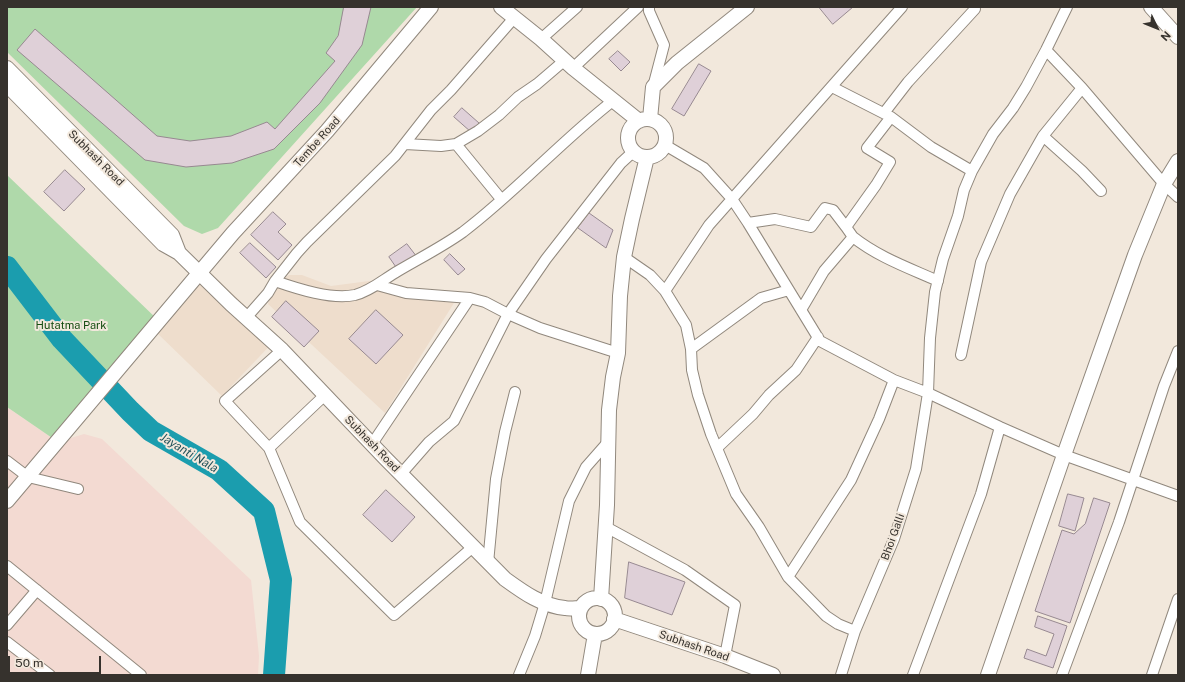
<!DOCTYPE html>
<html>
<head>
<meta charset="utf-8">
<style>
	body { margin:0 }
	#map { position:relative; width:1185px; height:682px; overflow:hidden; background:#f2e8dc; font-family:"Public Sans",sans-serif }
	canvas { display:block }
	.frame { position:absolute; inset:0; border:8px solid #36322d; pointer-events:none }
	.north { position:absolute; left:1137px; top:8px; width:40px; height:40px; -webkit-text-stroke:3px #f2e8dc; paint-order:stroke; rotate:133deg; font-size:11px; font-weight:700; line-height:16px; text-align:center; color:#36322d }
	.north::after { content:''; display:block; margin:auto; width:14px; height:18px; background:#36322d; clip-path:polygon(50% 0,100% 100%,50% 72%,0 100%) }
	.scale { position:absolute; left:8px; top:656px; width:93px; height:18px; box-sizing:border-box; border:2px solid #36322d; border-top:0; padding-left:5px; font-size:12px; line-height:14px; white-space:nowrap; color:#36322d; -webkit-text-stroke:3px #f2e8dc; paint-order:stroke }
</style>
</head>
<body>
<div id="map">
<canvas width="1185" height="682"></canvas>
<div class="frame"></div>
<div class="north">N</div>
<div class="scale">50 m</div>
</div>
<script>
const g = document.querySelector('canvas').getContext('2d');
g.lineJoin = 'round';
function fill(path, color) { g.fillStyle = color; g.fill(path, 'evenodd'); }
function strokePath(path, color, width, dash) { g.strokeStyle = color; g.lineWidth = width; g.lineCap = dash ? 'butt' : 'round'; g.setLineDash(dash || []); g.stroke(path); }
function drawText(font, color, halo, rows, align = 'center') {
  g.font = font + ' "Public Sans",sans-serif'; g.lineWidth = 4; g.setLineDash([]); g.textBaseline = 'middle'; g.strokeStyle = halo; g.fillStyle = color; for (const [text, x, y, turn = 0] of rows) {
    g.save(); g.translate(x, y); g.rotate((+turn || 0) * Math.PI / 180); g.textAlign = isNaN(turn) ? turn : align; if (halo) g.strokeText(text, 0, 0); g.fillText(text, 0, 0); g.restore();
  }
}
const industrial = new Path2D(`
	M7,407L58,442L84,434L102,439L251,580L259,656L258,675H7Z`);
const medical = new Path2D(`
	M211,273L278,337L222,396L155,331Z
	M289,275H302L331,286L369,281L404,286L438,294L454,303L385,413L268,304L270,295L278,283Z`);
const green = new Path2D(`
	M7,7H417L218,228L202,234L184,226L7,52Z
	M7,175L158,320L58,442L7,407Z`);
const river = new Path2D(`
	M7,267L62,339L130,411L151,431L219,470L264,511L281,580L274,675`);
const building = new Path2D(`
	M344,7H371L362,45L320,103L274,149L232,163L186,167L145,160L17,50L35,29L157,136L190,141L231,136L267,122L275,129L335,61L326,53L338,36Z
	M819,7H853L833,24Z
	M618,51L630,62L621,71L609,59Z
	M699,64L711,71L684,116L672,109Z
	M462,108L479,123L471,132L454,117Z
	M65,170L85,189L64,211L44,192Z
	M273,212L286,224L278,232L292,245L278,260L251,235Z
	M589,213L613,230L606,248L578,228Z
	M250,243L276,267L266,278L240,253Z
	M407,244L417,257L398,270L389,257Z
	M450,254L465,269L458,275L444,260Z
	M286,301L319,331L304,347L272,317Z
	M376,310L403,335L376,364L349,339Z
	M386,490L415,517L392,542L363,515Z
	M1068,494L1084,498L1075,531L1059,526Z
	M1094,498L1110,503L1070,623L1035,611L1062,530L1074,534L1085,524Z
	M629,562L685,582L672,615L625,598Z
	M1038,616L1067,626L1053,668L1024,658L1027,649L1046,656L1054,634L1035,627Z`);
const street = new Path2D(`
	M649,7V11L664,45L653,87
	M541,39L577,7
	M1046,50L1082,88L1164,184L1178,197
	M573,68L638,7
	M832,87L891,117L931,147L972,171
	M884,113L908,82L975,9
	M1043,136L1082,171L1101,191
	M405,144L441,146L456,144L478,131L499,115L518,97L537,84L565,60
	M456,144L501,199
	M665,145L704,168L732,199L748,223L820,341L894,380L928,393L1000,427L1064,455L1178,496
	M748,223L775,219L811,227L825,208L833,210L846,227
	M853,237C878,257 909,268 938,281
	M624,257L650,275L665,291L686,325L691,349L692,370L698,395L711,434L736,494L759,527L788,577L826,616L838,624L855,631
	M275,281L297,253L307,242L395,156L431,110L451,90L514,18
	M377,285L406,293L470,298L485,302L508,314L540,328L618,353
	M665,291L709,225L902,7
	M801,310L824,271L853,237L846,227L876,185L890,162L867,148L891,117
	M246,318L268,293L275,281C298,289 332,300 355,295C371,291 384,279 398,271C420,258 442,247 463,232C516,192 561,141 614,100
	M691,349L761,298L789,290
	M961,355L981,262L1010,194L1043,136L1082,88
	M325,395L269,448L300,522L394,615L473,547
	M372,444L470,298
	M269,448L225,401L282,350
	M717,448L753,414L769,395L796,370L818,337
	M7,461L28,477L78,489
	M401,474L429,442L454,421L508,314L546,259L621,163L634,151
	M606,527L685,570L735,605L725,656
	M488,563L496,479L505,432L515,392
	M7,566L141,675
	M788,577L851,480L879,419L894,380
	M7,625L37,590
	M7,642L50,675
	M519,675L535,636L545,603L569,501L586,467L608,442
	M841,675L855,631L894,539L916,469L928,393L930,338L935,292L943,259L958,216L964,190L972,171L993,134L1013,108L1026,87L1046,50L1067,7
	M913,675L981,494L1000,427
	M1062,675L1119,522L1164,386L1178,351
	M1152,675L1178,599`);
const secondary = new Path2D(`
	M501,7L541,39L573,68L639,121
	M1151,7L1178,37
	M7,68L172,235L179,253
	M7,85L163,244L179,253L231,304L282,350L385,458L505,579C523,592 542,606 565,608C570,609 576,608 581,608
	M650,119L653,87L677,63L747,7
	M628 138a19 19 0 1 1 38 0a19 19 0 1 1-38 0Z
	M7,501L233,233L327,131L431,7
	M579 616a18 18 0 1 1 36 0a18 18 0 1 1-36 0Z
	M601,599L607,505L609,410L613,377L618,353L620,296L624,257L632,219L647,157
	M614,619L725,656L773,675
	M588,675L595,634
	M988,675L1064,455L1135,255L1164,184L1178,161`);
const streetNames = [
	["Tembe Road",317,142,-48],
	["Subhash Road",96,158,45],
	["Subhash Road",372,444,46],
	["Bhoi Galli",893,537,-70],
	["Subhash Road",694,646,19]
];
const parkNames = [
	["Hutatma Park",71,326]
];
const waterNames = [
	["Jayanti Nala",189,453,31]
];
fill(industrial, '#f3dad2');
fill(medical, '#edc');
fill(green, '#afd9aa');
strokePath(river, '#1b9dae', 22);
fill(building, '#dfd0d8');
strokePath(building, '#978991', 1);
strokePath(street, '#91887d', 12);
strokePath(secondary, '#91887d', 16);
strokePath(street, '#fff', 10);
strokePath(secondary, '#fff', 14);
drawText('11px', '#36322d', '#f2e8dc', streetNames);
drawText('11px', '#134c10', '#f2e8dc', parkNames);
drawText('italic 12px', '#1f5058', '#f2e8dc', waterNames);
</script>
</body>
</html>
